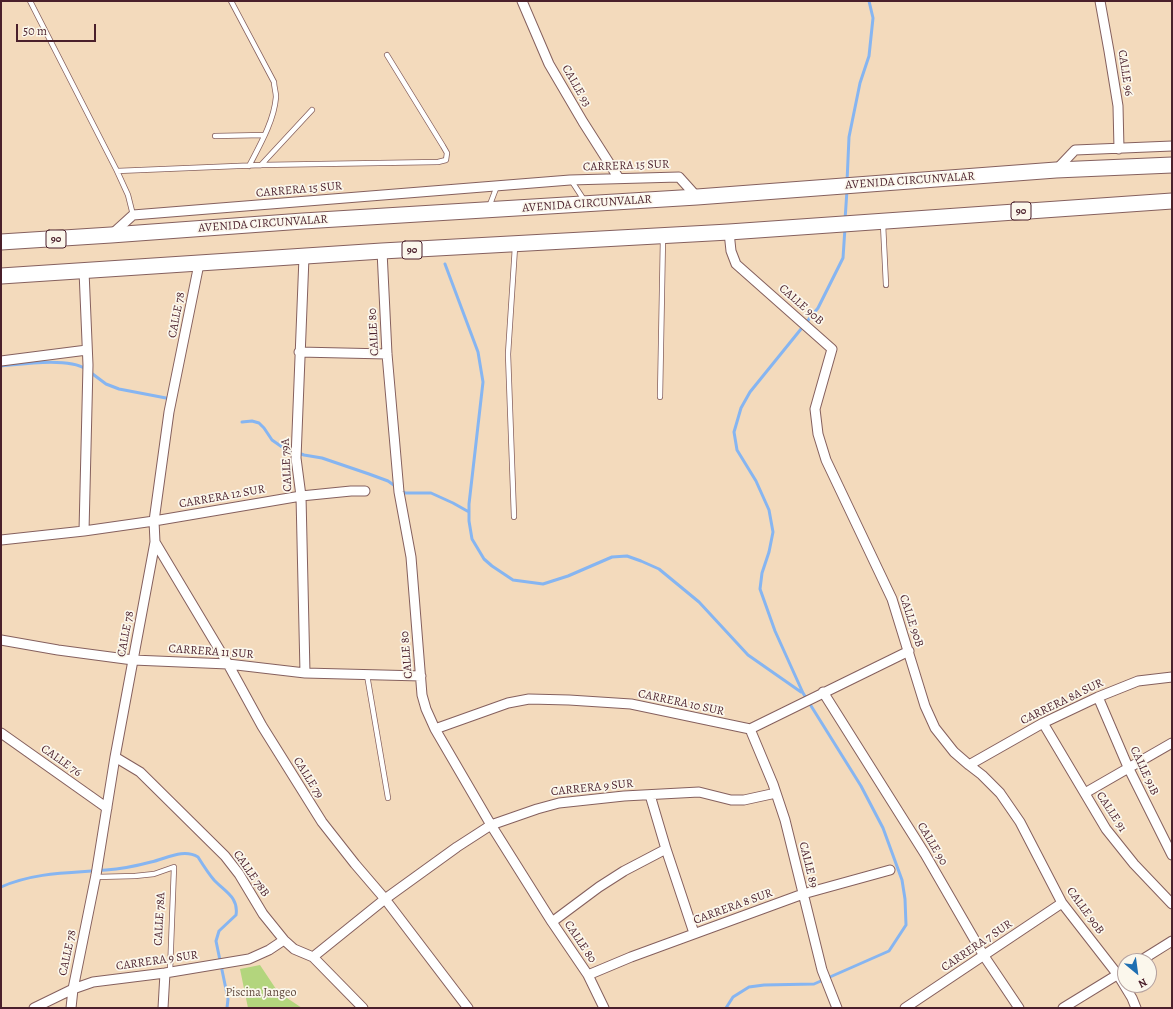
<!DOCTYPE html>
<html>
<head>
<meta charset="utf-8">
<style>
	body { margin:0 }
	#map { position:relative; width:1173px; height:1009px; overflow:hidden; background:#f3dabc; font-family:Alegreya,serif }
	canvas { display:block }
	.frame { position:absolute; inset:0; border:2px solid #4a1f2b; pointer-events:none }
	.north { position:absolute; left:1117px; top:953px; width:40px; height:40px; box-sizing:border-box; background:#fbf7ec; border:1px solid #b4a19f; border-radius:50%; rotate:151deg; font-size:11px; font-weight:700; line-height:16px; text-align:center; color:#4a1f2b }
	.north::after { content:''; display:block; margin:auto; width:14px; height:18px; background:#1f6fb2; clip-path:polygon(50% 0,100% 100%,50% 72%,0 100%) }
	.scale { position:absolute; left:16px; top:24px; width:80px; height:18px; box-sizing:border-box; border:2px solid #4a1f2b; border-top:0; padding-left:5px; font-size:12px; line-height:14px; white-space:nowrap; color:#4a1f2b; -webkit-text-stroke:3px #fbf7ec; paint-order:stroke }
</style>
</head>
<body>
<div id="map">
<canvas width="1173" height="1009"></canvas>
<div class="frame"></div>
<div class="north">N</div>
<div class="scale">50 m</div>
</div>
<script>
const g = document.querySelector('canvas').getContext('2d');
g.lineJoin = 'round';
function fill(path, color) { g.fillStyle = color; g.fill(path, 'evenodd'); }
function strokePath(path, color, width, dash) { g.strokeStyle = color; g.lineWidth = width; g.lineCap = dash ? 'butt' : 'round'; g.setLineDash(dash || []); g.stroke(path); }
function drawText(font, color, halo, rows, align = 'center') {
  g.font = font + ' Alegreya,serif'; g.lineWidth = 3.5; g.setLineDash([]); g.textBaseline = 'middle'; g.strokeStyle = halo; g.fillStyle = color; for (const [text, x, y, turn = 0] of rows) {
    g.save(); g.translate(x, y); g.rotate((+turn || 0) * Math.PI / 180); g.textAlign = isNaN(turn) ? turn : align; if (halo) g.strokeText(text, 0, 0); g.fillText(text, 0, 0); g.restore();
  }
}
const green = new Path2D(`
	M260,965L278,992L302,1008H248L240,969Z`);
const stream = new Path2D(`
	M847,182L849,137L860,83L869,56L873,18L869,1
	M845,220L847,190
	M445,264L478,352L483,382L469,504V521L472,539L484,559L492,566L513,580L543,584L568,576L612,557L627,556L641,561L659,569L699,602L748,655L801,692
	M1,366C22,364 68,357 86,369
	M90,372L106,384L119,389L166,398
	M242,422L252,421L259,423L264,428L272,440L282,447L304,455L322,458L369,474L388,481L405,493H431L453,503L469,512
	M1,887C35,872 70,873 106,870C121,869 136,866 151,862C166,859 183,848 198,857C203,865 208,873 214,880C224,891 239,897 236,915L219,931L216,941L228,999L227,1008
	M726,1008L733,997L749,987L764,985L814,984L889,951L906,925L905,899L902,880L883,828L861,786L803,693L775,631L760,589L762,573L769,552L773,532L769,510L756,481L737,450L734,432L741,408L750,392L818,308L843,258L845,228`);
const service = new Path2D(`
	M30,1L117,171L128,195L133,215
	M231,1L274,82C274,87 276,92 276,97C274,121 260,145 249,166
	M215,136L264,135
	M261,165L312,110
	M117,171L261,165L438,162L446,160L447,153L443,146L387,55
	M571,180L584,200
	M489,207L497,186
	M883,224L886,285
	M660,397L663,237
	M514,517L508,354L515,247
	M367,675L388,798
	M96,877L135,876L154,874L174,867L170,972`);
const minor = new Path2D(`
	M522,1L549,64L583,122L618,177
	M1100,1L1109,51L1118,106L1119,149
	M1056,170L1075,150L1172,146
	M729,232L731,251L736,264L832,349L815,409L818,434L826,460L892,599L925,706L935,728L954,752L969,765L982,775L1000,793L1020,822L1062,903L1118,975L1132,998L1136,1008
	M111,235L133,215L570,180L679,177L697,197
	M382,251L387,354L399,492L411,557L422,695L426,709L435,729L491,825L552,922L588,975L604,1008
	M304,257L296,458L301,496L305,673
	M299,352L387,354
	M1,361L87,350
	M84,531L88,365L84,271
	M1,540L84,531L154,521L301,496L351,491H365
	M155,542L228,664L262,726L322,822L355,864L385,899L468,1008
	M1,640L58,650L133,660L228,664L305,673L421,676
	M823,692L925,854L984,956L1019,1008
	M1098,697L1128,767L1172,855
	M1043,723L1106,829L1134,864L1172,904
	M435,729L508,703L529,699L569,700L631,704L750,729L909,651
	M750,729L773,784L785,820L822,970L837,1008
	M1,733L107,808
	M115,757L140,772L225,856L239,874L263,914L284,940L294,949L313,957L363,1008
	M969,765L1043,723L1098,697L1138,681L1172,677
	M1085,793L1172,743
	M650,795L666,849L694,933
	M552,922L599,887L624,871L666,849
	M313,957L385,899L457,847L491,825L537,809L559,803L624,796L699,792L731,800H744L776,793
	M1140,961L1172,941
	M588,975L631,957L803,894L890,870
	M34,1008L73,989L93,982L165,973L249,959L269,950L284,940
	M71,1008L73,989L96,875L115,757L155,542L154,521L169,412L199,264
	M163,1008L165,973
	M905,1008L1062,903
	M1063,1008L1125,970`);
const trunk = new Path2D(`
	M1,242L111,235L303,221L697,197L1056,170L1172,165
	M1,276L382,251L729,232L1172,201`);
const shields = [
	[1021,211,20],
	[56,239,20],
	[412,250,20]
];
const shieldNames = [
	["90",1021,211],
	["90",56,239],
	["90",412,250]
];
const streetNames = [
	["CALLE 96",1125,73,81],
	["CALLE 93",576,86,60],
	["CARRERA 15 SUR",626,166,-2],
	["AVENIDA CIRCUNVALAR",910,181,-4],
	["CARRERA 15 SUR",299,190,-5],
	["AVENIDA CIRCUNVALAR",587,204,-4],
	["AVENIDA CIRCUNVALAR",263,224,-4],
	["CALLE 90B",801,305,41],
	["CALLE 78",177,315,-79],
	["CALLE 80",374,332,-93],
	["CALLE 79A",287,465,-93],
	["CARRERA 12 SUR",222,497,-10],
	["CALLE 90B",911,621,72],
	["CALLE 78",126,634,-79],
	["CARRERA 11 SUR",211,652,4],
	["CALLE 80",407,655,-95],
	["CARRERA 8A SUR",1062,702,-26],
	["CARRERA 10 SUR",681,703,12],
	["CALLE 76",61,761,35],
	["CALLE 91B",1144,771,65],
	["CALLE 79",308,778,58],
	["CARRERA 9 SUR",592,788,-6],
	["CALLE 91",1111,812,57],
	["CALLE 90",932,844,59],
	["CALLE 89",808,865,76],
	["CALLE 78B",251,874,55],
	["CARRERA 8 SUR",733,907,-20],
	["CALLE 90B",1085,911,54],
	["CALLE 78A",160,919,-87],
	["CALLE 80",580,942,56],
	["CARRERA 7 SUR",977,946,-34],
	["CALLE 78",68,953,-78],
	["CARRERA 9 SUR",157,961,-8]
];
const parkNames = [
	["Piscina Jangeo",261,993]
];
fill(green, '#b3d57d');
strokePath(stream, '#86b5f1', 3);
strokePath(service, '#85605e', 6);
strokePath(minor, '#85605e', 11);
strokePath(trunk, '#85605e', 17);
strokePath(service, '#fff', 4.5);
strokePath(minor, '#fff', 9);
strokePath(trunk, '#fff', 15);
for (const [x, y, w] of shields) { const box = new Path2D(); box.roundRect(x - w / 2, y - 9, w, 18, 3); g.fillStyle = '#fbf7ec'; g.fill(box); strokePath(box, '#4a1f2b', 1); }
drawText('bold 11px', '#4a1f2b', null, shieldNames);
drawText('12px', '#4a1f2b', '#fbf7ec', streetNames);
drawText('12px', '#644c40', '#fbf7ec', parkNames);
</script>
</body>
</html>
